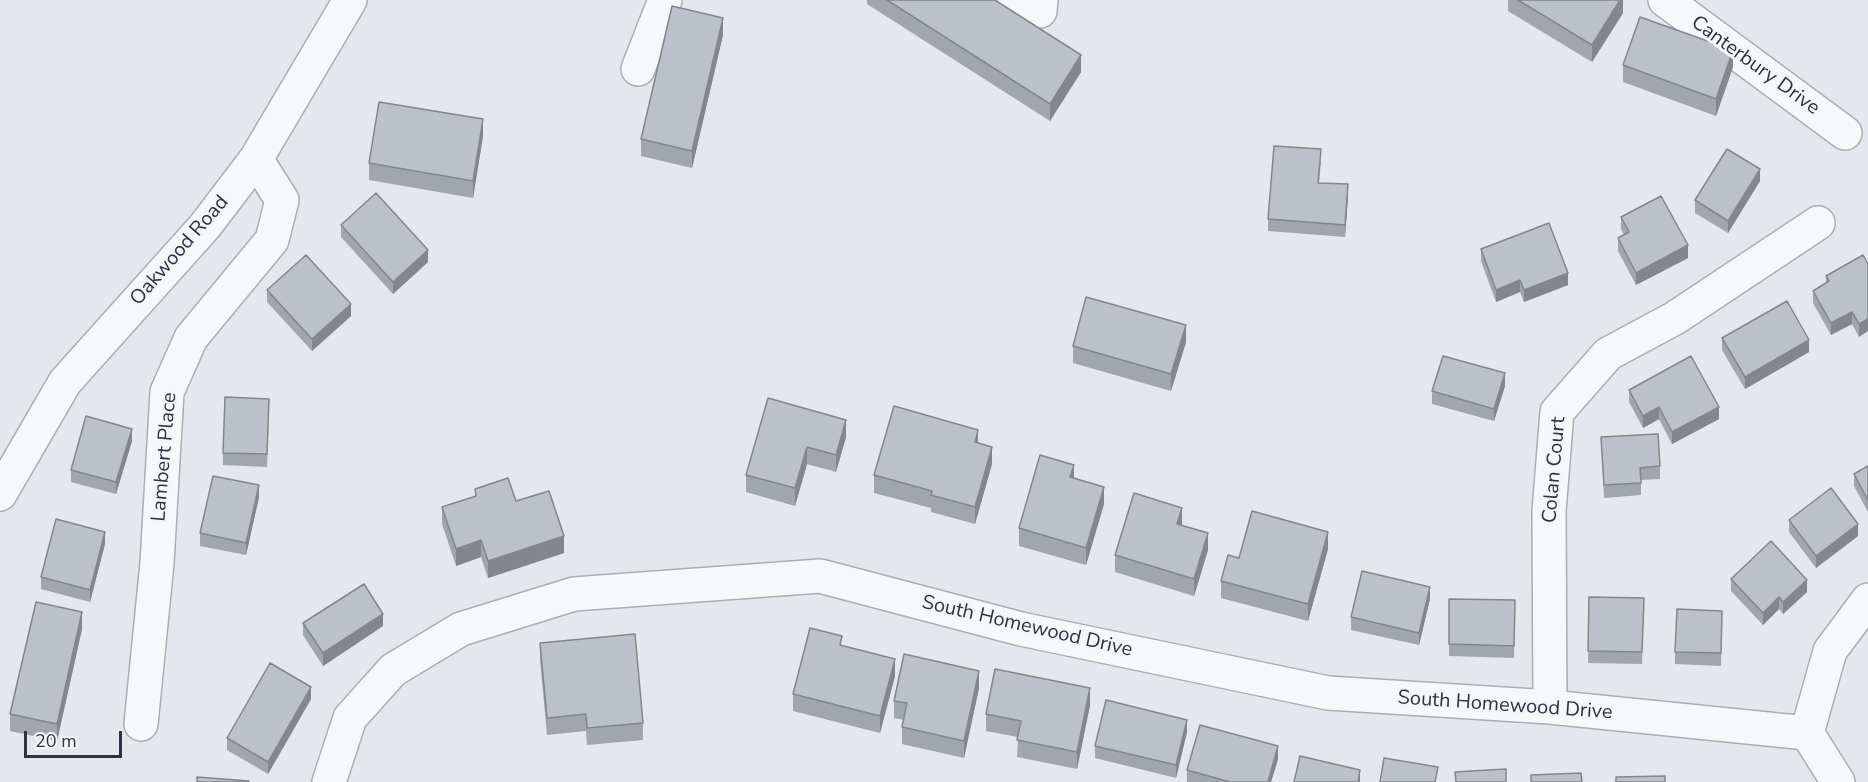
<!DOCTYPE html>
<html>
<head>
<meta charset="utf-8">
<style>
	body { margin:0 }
	#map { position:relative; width:1868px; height:782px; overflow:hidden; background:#e4e7ec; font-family:"Nunito Sans",sans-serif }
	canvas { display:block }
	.scale { position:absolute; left:24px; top:731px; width:98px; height:27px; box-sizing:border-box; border:3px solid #2b3445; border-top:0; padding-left:8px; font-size:18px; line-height:21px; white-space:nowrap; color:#2b3445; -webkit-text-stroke:4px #f4f6f9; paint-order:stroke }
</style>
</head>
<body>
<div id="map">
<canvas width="1868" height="782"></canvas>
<div class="scale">20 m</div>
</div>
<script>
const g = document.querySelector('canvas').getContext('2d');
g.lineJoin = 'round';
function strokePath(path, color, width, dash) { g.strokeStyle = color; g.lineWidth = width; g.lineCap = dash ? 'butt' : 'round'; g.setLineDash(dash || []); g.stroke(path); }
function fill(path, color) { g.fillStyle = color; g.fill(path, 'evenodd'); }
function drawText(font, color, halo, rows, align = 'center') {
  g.font = font + ' "Nunito Sans",sans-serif'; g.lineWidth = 6; g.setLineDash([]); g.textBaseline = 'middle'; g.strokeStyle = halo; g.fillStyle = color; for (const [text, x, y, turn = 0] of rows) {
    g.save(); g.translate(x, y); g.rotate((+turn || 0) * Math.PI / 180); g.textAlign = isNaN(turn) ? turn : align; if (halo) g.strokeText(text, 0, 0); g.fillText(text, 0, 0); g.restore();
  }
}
const minor = new Path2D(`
	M1014,0L1040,11L1041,0
	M1665,0L1845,133
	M638,69L665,0
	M0,494L65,382L205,226L256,159L350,0
	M1550,707L1549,511L1557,412L1608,354L1675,318L1818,223
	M141,724L157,563L167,392L191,338L272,240L282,200L256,159
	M329,782L350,718L393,670L461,629L574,594L820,576L1021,629L1328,693L1550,707L1807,733
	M1838,782L1807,733L1830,651L1868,600`);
const wall = new Path2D(`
	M867,0H995L1081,72L1050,121L867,4Z
	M1508,0H1623V13L1592,62L1508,11Z
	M723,35L692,168L641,156V139Z
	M1623,65L1733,67L1716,116L1623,82Z
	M483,136L473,198L369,180V163Z
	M1321,161L1319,183L1348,196L1345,237L1268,231V219Z
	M1760,181L1728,233L1695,213V200Z
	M1621,217L1688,258L1636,285L1618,251V238L1624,235L1621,229Z
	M341,225L428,262L393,294L341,237Z
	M1481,249L1568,285L1524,302L1520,292L1496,302L1481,261Z
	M1863,255L1859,337L1852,324L1831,335L1813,303V291L1826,283V276Z
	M267,290L351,316L312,351L267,302Z
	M1722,338L1809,352L1745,389L1722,350Z
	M1186,342L1171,391L1073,363V346Z
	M1505,386L1494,421L1432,404V391Z
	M1629,390L1719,419L1672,444L1659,419L1643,428L1629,402Z
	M768,398L846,437L836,472L807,464L795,506L746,492V475Z
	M269,411L267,467L223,465V453Z
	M1601,437L1660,466V479L1641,480V495L1604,498Z
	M132,441L116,494L71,482V470Z
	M978,443L992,464L975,524L931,512V508L874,493V475Z
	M1868,466V512L1854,486V474Z
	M1074,478L1104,504L1086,565L1019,546V528Z
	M475,489L516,501L564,553L488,578L481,557L456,566L442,524V507L475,496Z
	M259,497L246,555L200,546V533Z
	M1789,520L1858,536L1816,568L1789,532Z
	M1182,525L1208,550L1194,596L1115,572V555Z
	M105,544L90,602L41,589V577Z
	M1328,549L1308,621L1221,598V581L1239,558Z
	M1731,579L1807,592L1783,614L1779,609L1763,625L1731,591Z
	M1589,597L1644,598L1642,664L1588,663Z
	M1430,599L1419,645L1351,630V617Z
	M1449,599L1515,600L1514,658L1449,656Z
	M1722,611L1721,666L1675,664V652Z
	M303,623L383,626L323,666L303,635Z
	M82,629L57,741L10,731V714Z
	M540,643L643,723V740L587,745L586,731L547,735L540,660Z
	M842,646L895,676L880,733L793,711V694Z
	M979,688L964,758L902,744V727L904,720L894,718V701Z
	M311,699L268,774L227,750V738Z
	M1090,705L1077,769L1017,757L1018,737L986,731V714Z
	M1187,732L1176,778L1095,758V746Z
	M1278,759L1271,782H1187V770Z`);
const shadedWall = new Path2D(`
	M1620,0H1623V13L1592,62V45Z
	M723,18V35L692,168V151Z
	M1733,50V67L1716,116V99Z
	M1081,55V72L1050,121V104Z
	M483,119V136L473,198V181Z
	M1760,169V181L1728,233V221Z
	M1348,184V196L1345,237V225Z
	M1688,245V258L1636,285V273Z
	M428,250V262L393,294V282Z
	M1568,273V285L1524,302V290Z
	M1520,280V292L1496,302V290Z
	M351,304V316L312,351V339Z
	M1852,312V324L1831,335V323Z
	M1868,319V331L1859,337V324Z
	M1186,325V342L1171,391V374Z
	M1809,340V352L1745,389V377Z
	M1505,373V386L1494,421V409Z
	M1659,407V419L1643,428V416Z
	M1719,407V419L1672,444V432Z
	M846,420V437L836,472V455Z
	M132,429V441L116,494V482Z
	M978,430V447L975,442Z
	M807,447V464L795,506V488Z
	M992,447V464L975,524V507Z
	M1074,465V482L1070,477Z
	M259,485V497L246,555V543Z
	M1104,487V504L1086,565V548Z
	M1182,508V525L1177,524Z
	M1858,524V536L1816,568V556Z
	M105,532V544L90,602V590Z
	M1328,532V549L1308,621V604Z
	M1208,533V550L1194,596V579Z
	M564,536V553L488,578V561Z
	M481,540V557L456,566V549Z
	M1807,580V592L1783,614V602Z
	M1430,587V599L1419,645V633Z
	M1779,597V609L1763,625V613Z
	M82,612V629L57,741V724Z
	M383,614V626L323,666V653Z
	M895,659V676L880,733V716Z
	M979,671V688L964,758V741Z
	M311,687V699L268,774V762Z
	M1090,688V705L1077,769V752Z
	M1187,720V732L1176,778V765Z
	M1278,746V759L1271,782H1268Z
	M1360,770V782H1358Z`);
const building = new Path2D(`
	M887,0H995L1081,55L1050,104Z
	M1518,0H1620L1592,45Z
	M672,6L723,18L692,151L641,139Z
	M1640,17L1733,50L1716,99L1623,65Z
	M379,102L483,119L473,181L369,163Z
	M1274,146L1321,149L1318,183L1348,184L1345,225L1268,219Z
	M1727,149L1760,169L1728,221L1695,200Z
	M376,193L428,250L393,282L341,225Z
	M1661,196L1688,245L1636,273L1618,238L1629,232L1621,217Z
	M1549,223L1568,273L1524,290L1520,280L1496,290L1481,249Z
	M306,255L351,304L312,339L267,290Z
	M1863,255L1868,264V319L1859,324L1852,312L1831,323L1813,291L1829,281L1826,276Z
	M1086,297L1186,325L1171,374L1073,346Z
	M1787,301L1809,340L1745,377L1722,338Z
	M1443,356L1505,373L1494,409L1432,391Z
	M1691,356L1719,407L1672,432L1659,407L1643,416L1629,390Z
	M225,397L269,399L267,454L223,453Z
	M768,398L846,420L836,455L807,447L795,488L746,475Z
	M894,406L978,430L975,442L992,447L975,507L931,495L932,491L874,475Z
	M86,416L132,429L116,482L71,470Z
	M1658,434L1660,466L1640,468L1641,483L1604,485L1601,437Z
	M1040,455L1074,465L1070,477L1104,487L1086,548L1019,528Z
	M1868,466V500L1854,474Z
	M213,476L259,485L246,543L200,533Z
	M508,478L516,501L549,491L564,536L488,561L481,540L456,549L442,507L476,496L475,489Z
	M1831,488L1858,524L1816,556L1789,520Z
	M1134,493L1182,508L1177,524L1208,533L1194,579L1115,555Z
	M1252,511L1328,532L1308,604L1221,581L1228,555L1239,558Z
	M56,519L105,532L90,590L41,577Z
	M1771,541L1807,580L1783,602L1779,597L1763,613L1731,579Z
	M1362,571L1430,587L1419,633L1351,617Z
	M364,584L383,614L323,653L303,623Z
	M1589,597L1644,598L1642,652L1588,651Z
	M1449,599L1515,600L1514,646L1449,644Z
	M36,602L82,612L57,724L10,714Z
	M1677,609L1722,611L1721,653L1675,652Z
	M810,628L842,636L840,645L895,659L880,716L793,694Z
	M635,634L643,723L587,728L586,714L547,718L540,643Z
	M904,654L979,671L964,741L902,727L907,703L894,701Z
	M270,663L311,687L268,762L227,738Z
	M995,669L1090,688L1077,752L1017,740L1021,721L986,714Z
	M1106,700L1187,720L1176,765L1095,746Z
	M1200,725L1278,746L1268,782H1230L1187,770Z
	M1300,756L1360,770L1358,782H1294Z
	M1384,758L1438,767L1435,782H1380Z
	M1506,769V782H1456L1455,772Z
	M1581,773L1582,782H1531V775Z
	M1665,776V782H1616V777Z
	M197,777L249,781V782H197Z`);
const streetNames = [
	["Canterbury Drive",1755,66,36],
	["Oakwood Road",180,251,-49],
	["Lambert Place",165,457,-85],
	["Colan Court",1555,470,-85],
	["South Homewood Drive",1027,627,13],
	["South Homewood Drive",1505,706,4]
];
strokePath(minor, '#a9aeb7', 36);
strokePath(minor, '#f7f8fa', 33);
fill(wall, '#a1a5ae');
fill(shadedWall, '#83868d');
fill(building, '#bbc0ca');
strokePath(building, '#83868d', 1.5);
drawText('20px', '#2b3445', '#f4f6f9', streetNames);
</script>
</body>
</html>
